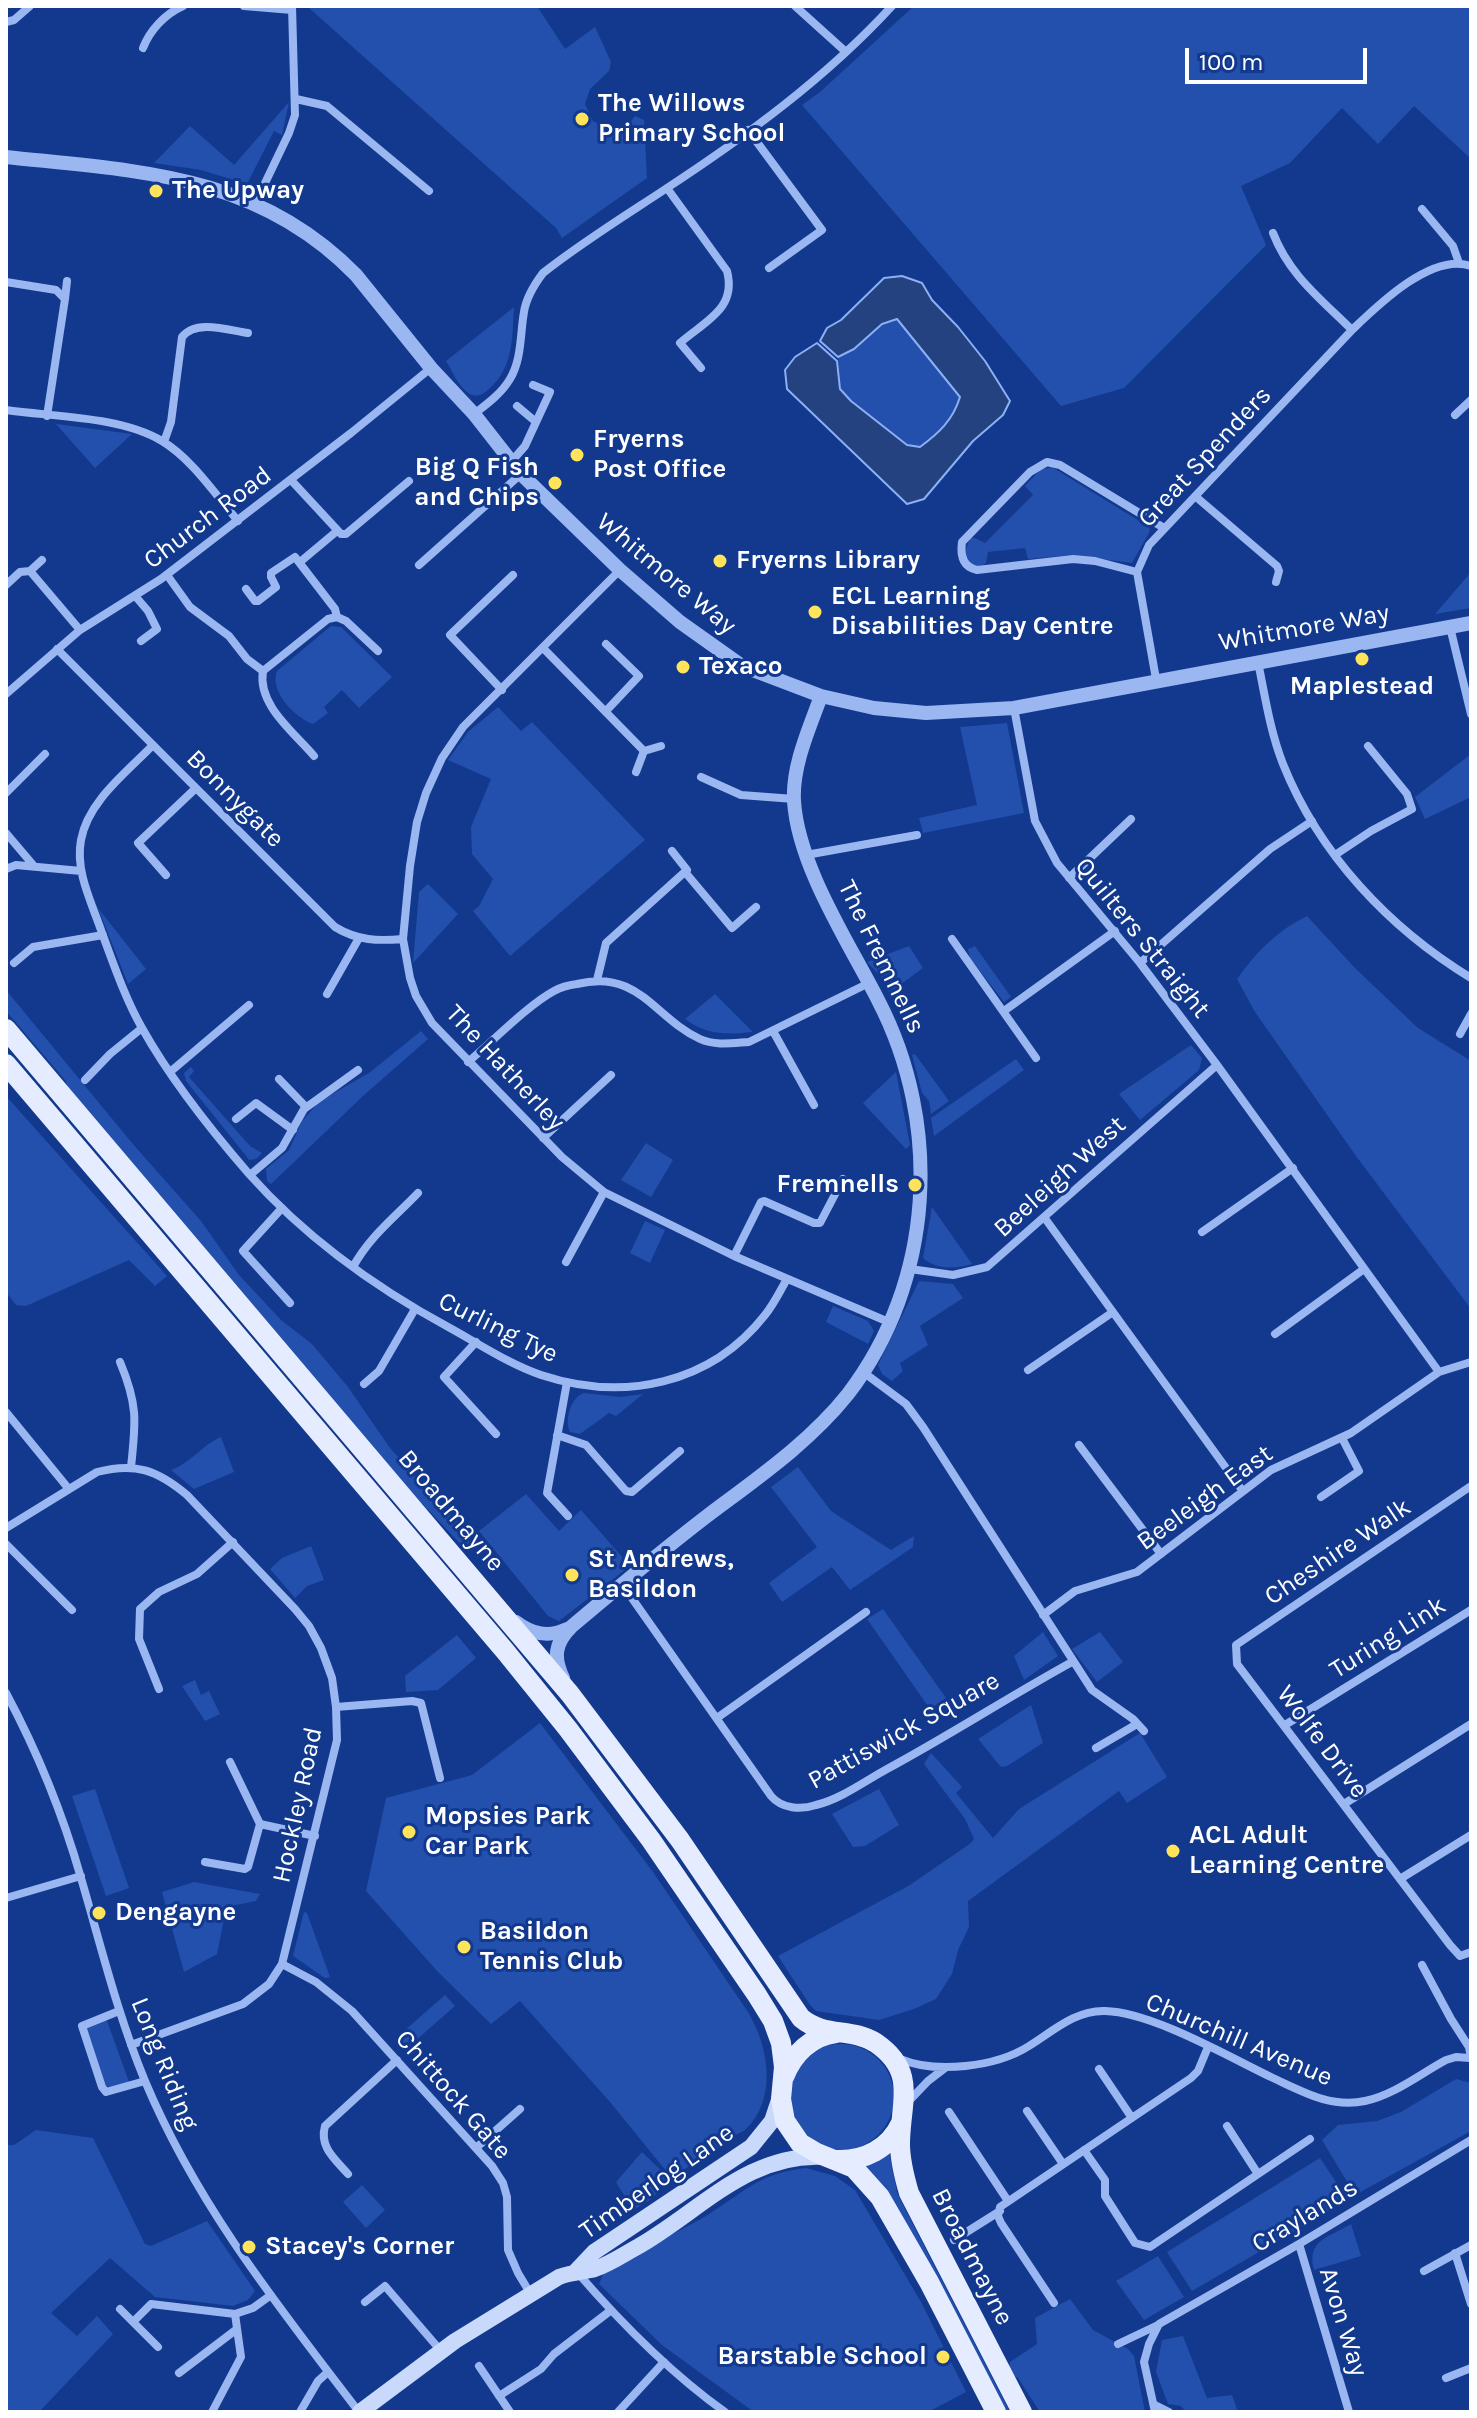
<!DOCTYPE html>
<html>
<head>
<meta charset="utf-8">
<style>
	body { margin:0 }
	#map { position:relative; width:1477px; height:2418px; overflow:hidden; background:#12398d; font-family:Karla,sans-serif }
	canvas { display:block }
	.frame { position:absolute; inset:0; border:8px solid #fff; pointer-events:none }
	.scale { position:absolute; left:1185px; top:48px; width:182px; height:36px; box-sizing:border-box; border:4px solid #fff; border-top:0; padding-left:10px; font-size:24px; line-height:28px; white-space:nowrap; color:#fff; -webkit-text-stroke:6px #12398d; paint-order:stroke }
</style>
</head>
<body>
<div id="map">
<canvas width="1477" height="2418"></canvas>
<div class="frame"></div>
<div class="scale">100 m</div>
</div>
<script>
const g = document.querySelector('canvas').getContext('2d');
g.lineJoin = 'round';
function fill(path, color) { g.fillStyle = color; g.fill(path, 'evenodd'); }
function strokePath(path, color, width, dash) { g.strokeStyle = color; g.lineWidth = width; g.lineCap = dash ? 'butt' : 'round'; g.setLineDash(dash || []); g.stroke(path); }
function drawText(font, color, halo, rows, align = 'center') {
  g.font = font + ' Karla,sans-serif'; g.lineWidth = 6; g.setLineDash([]); g.textBaseline = 'middle'; g.strokeStyle = halo; g.fillStyle = color; for (const [text, x, y, turn = 0] of rows) {
    g.save(); g.translate(x, y); g.rotate((+turn || 0) * Math.PI / 180); g.textAlign = isNaN(turn) ? turn : align; if (halo) g.strokeText(text, 0, 0); g.fillText(text, 0, 0); g.restore();
  }
}
const green = new Path2D(`
	M311,6H537L565,49L595,27L611,62L609,71L590,89L585,104L593,121L620,135L635,116L644,120L647,178L562,238L556,228L309,8Z
	M914,6H1471V159L1414,106L1378,144L1342,108L1290,163L1241,186L1266,245L1124,388L1061,406L802,105L820,92Z
	M289,102L282,135L274,131L247,184L201,170L154,163L190,126L234,165Z
	M514,307C512,338 514,367 489,389C482,395 475,399 467,392C458,385 452,371 446,361Z
	M897,319L960,397C952,421 940,433 920,447L907,445L851,401L840,389L838,357L854,349L882,324Z
	M56,424L132,434L95,468Z
	M1052,467L1149,527L1150,531L1132,563L1071,555L1028,559L1025,548L988,552L986,563C976,571 968,562 965,552L970,538H975L985,543L1033,495L1025,486L1040,470Z
	M1471,572V608L1435,614Z
	M331,626L341,627L392,677L359,708L342,690L324,707L328,713L313,724C295,718 269,691 277,671Z
	M498,707L521,731L532,722L645,840L510,956L473,911L479,906L493,879L472,854L471,827L491,779L448,760L468,732Z
	M1007,723L1024,813L923,833L919,818L977,805L960,727Z
	M1471,754V797L1425,819L1415,797Z
	M428,884L458,914L413,963L419,892Z
	M98,908L146,969L128,984Z
	M1307,916L1355,968L1418,1028L1471,1061V1309L1356,1156L1255,1012L1237,979C1255,953 1278,930 1307,916Z
	M909,946L923,968L889,993L881,977L867,962Z
	M975,946L1011,997L1004,1002L970,958L968,949Z
	M6,990L132,1143L201,1221L239,1275L281,1320L312,1344L348,1387L390,1448L465,1530H473L481,1540L468,1552L380,1459L75,1103L65,1080L6,1011Z
	M715,994L753,1032C728,1035 706,1035 685,1019Z
	M421,1031L428,1039L363,1096L271,1184L267,1181L266,1169L289,1150L302,1121L320,1101L369,1073Z
	M1191,1045L1202,1058L1199,1070L1140,1120L1119,1094Z
	M915,1054L949,1101L931,1114L929,1101L922,1093L912,1055Z
	M1016,1059L1024,1070L934,1136L931,1118Z
	M191,1067L194,1071L189,1077L250,1146L262,1153L256,1159L249,1160L247,1157L186,1081L184,1073Z
	M896,1072L910,1145L906,1149L863,1103Z
	M6,1096L167,1276L155,1286L129,1260L26,1306L16,1305L6,1292Z
	M646,1143L673,1160L651,1197L621,1180Z
	M932,1207L972,1264C956,1269 936,1270 923,1258Z
	M645,1221L665,1230L650,1263L630,1253Z
	M919,1281L953,1284L963,1298L920,1326L928,1345L900,1363L903,1371L892,1381L882,1374L878,1365Z
	M833,1306L868,1321L874,1331L868,1344L826,1322Z
	M584,1393L620,1397L643,1394L616,1416L609,1413L580,1434L570,1432C564,1420 571,1397 584,1393Z
	M221,1437L234,1472L194,1489L171,1470C191,1463 202,1445 221,1437Z
	M798,1467L831,1511L891,1550L914,1536L913,1547L850,1590L832,1567L782,1602L769,1583L817,1547L771,1487Z
	M526,1494L559,1531L581,1510L630,1566L559,1621L548,1616L479,1531Z
	M311,1546L324,1580L307,1586L295,1598L270,1569L282,1558Z
	M883,1609L946,1698L930,1709L867,1619Z
	M1043,1632L1058,1656L1024,1680L1014,1656Z
	M1100,1632L1123,1662L1097,1682L1072,1649Z
	M457,1635L476,1658L438,1690L406,1692L405,1676Z
	M195,1680L201,1695L209,1691L220,1714L205,1721L182,1686Z
	M1031,1705L1043,1743L1007,1766L1001,1767L978,1739Z
	M540,1723L653,1872L748,2012C768,2045 778,2098 746,2129C742,2133 735,2134 730,2138C726,2147 684,2169 671,2177L610,2102L520,2001L491,2024L438,1972L366,1891L386,1798L472,1775Z
	M1140,1733L1167,1777L1127,1803L1119,1791L968,1901L969,1927L958,1950L952,1974L936,1999L914,2009L879,2020L816,2011L810,2005L778,1956L910,1885L971,1843L974,1839L965,1819L924,1764L931,1753L962,1787L956,1793L993,1838L1019,1809Z
	M95,1789L129,1888L106,1896L72,1796Z
	M879,1789L899,1825L865,1846L853,1847L832,1814Z
	M194,1882L260,1894L256,1901L231,1906L225,1914L217,1954L184,1972L162,1892Z
	M304,1912L307,1913L330,1977L325,1978L293,1956Z
	M445,1995L455,2006L406,2049L396,2038Z
	M106,2018L129,2082L111,2088L104,2084L86,2028Z
	M788 2097a53 53 0 1 1 106 0a53 53 0 1 1-106 0Z
	M1456,2079L1471,2083V2131L1355,2195L1322,2140L1338,2125L1377,2121L1401,2112Z
	M36,2130L93,2138L145,2244L151,2246L207,2221L255,2291L248,2300L233,2306L155,2297L110,2258L51,2313L77,2336L97,2316L113,2334L39,2412H6V2145H14Z
	M642,2152L671,2180L650,2200L633,2210L616,2182Z
	M889,2152L897,2192L905,2209L1010,2412H1000L863,2166Z
	M1320,2158L1348,2200L1192,2291L1167,2252Z
	M806,2168L835,2176L855,2190L921,2302L966,2392L928,2412H754L662,2345L599,2284L604,2272C626,2264 643,2251 663,2239C679,2230 696,2223 712,2212C748,2189 761,2173 806,2168Z
	M362,2185L385,2210L366,2228L343,2202Z
	M1351,2224L1361,2256L1314,2270C1306,2240 1328,2238 1351,2224Z
	M1158,2256L1184,2297L1144,2320L1116,2281Z
	M1070,2299L1093,2330L1128,2349L1134,2356L1145,2412H1040L1018,2378L1012,2375L1009,2366L1010,2362L1037,2344L1035,2318Z
	M1183,2336L1207,2398L1232,2395L1238,2412H1186L1181,2406L1168,2404L1156,2372L1162,2340Z`);
const water = new Path2D(`
	M902,276L922,283L932,300L958,327L985,361L1010,401L1003,415L973,441L924,499L907,504L787,389L785,370L795,357L817,343L837,361L840,389L851,401L907,445L920,447C939,433 953,420 960,397L897,319L882,324L854,349L838,357L820,341L827,328L841,320L884,278Z`);
const minor = new Path2D(`
	M244,6L292,10
	M795,6L846,52
	M6,22L14,20L30,6
	M143,48C150,30 165,14 183,6
	M296,99L327,106L429,191
	M748,130L822,230L769,268
	M667,188L727,271C737,309 705,321 680,343L701,368
	M255,204L289,133L295,115L292,6
	M1422,209L1453,246L1459,263
	M1273,233C1289,275 1321,299 1352,330
	M6,282L56,290L65,299L47,416
	M65,299L67,281
	M517,406L536,422
	M6,410C54,417 120,416 162,441C192,459 215,494 238,521
	M474,414C487,404 501,394 510,379C522,359 520,334 524,312C526,298 534,285 543,273C581,243 623,217 664,190C745,137 826,78 892,6
	M1455,415L1471,400
	M164,442L171,422L182,337C196,319 228,330 248,333
	M511,462L525,446L550,392L533,385
	M291,480L341,534H346L409,481
	M1195,496L1277,566L1279,571L1276,582
	M300,562L337,531
	M419,565L521,474
	M620,570L463,727L442,758L426,793L417,822L410,866L403,939L410,978L416,996L432,1023L562,1157L604,1192L734,1256L891,1323
	M30,571L42,560
	M1137,572L1095,561L1073,559L977,570C963,567 960,556 962,542L1030,472L1047,462L1060,465L1164,528
	M167,575L190,607L229,636L247,659L263,671
	M6,585L20,572L30,571L80,630
	M246,589L255,601H258L276,587L271,577V573L295,557L335,609L337,617L328,619L263,671C257,705 295,733 314,756
	M136,597L148,611L157,629L141,641
	M337,617L346,621L378,651
	M1450,627L1471,714
	M543,648L644,751
	M57,649L335,927C358,941 378,941 403,939
	M1258,662C1265,696 1270,731 1283,764C1319,854 1389,928 1471,978
	M1156,679L1137,572L1149,545L1352,330C1378,305 1432,252 1471,266
	M502,690L450,635L513,575
	M6,694L80,630L161,579L351,433L431,368
	M1014,708L1035,821L1057,863L1140,963L1217,1065L1439,1372
	M606,711L639,676L606,644
	M153,745C127,772 88,801 81,840C75,872 92,903 102,933C114,965 125,998 142,1028C171,1080 210,1129 249,1174C305,1237 376,1288 450,1328C479,1344 509,1364 541,1375C623,1402 710,1385 765,1315C774,1304 780,1291 787,1279
	M636,772L644,751L661,746
	M701,777L741,795L794,799
	M6,793L45,754
	M6,833L34,866
	M806,855L917,835
	M1335,855L1371,831L1412,809L1407,794L1368,746
	M6,869L16,865L81,871
	M685,872L732,928L756,907
	M166,875L138,843L196,788
	M1069,878L1131,819
	M952,939L1036,1058
	M14,963L33,947L103,935
	M1140,963L1270,849L1312,821
	M597,980L606,943L687,870L672,851
	M327,994L359,938
	M1004,1011L1115,931
	M773,1031L814,1105
	M1460,1034L1471,1014
	M468,1062C492,1042 528,1005 554,991C561,987 569,985 577,984C639,969 653,1017 700,1039C715,1046 733,1043 749,1042L869,983
	M170,1072L249,1005
	M279,1079L306,1107
	M85,1080L110,1054L142,1028
	M236,1119L256,1103L293,1130
	M543,1138L611,1075
	M250,1175L282,1148L304,1109L358,1070
	M282,1208L243,1251L290,1303
	M1044,1217L1242,1490
	M1202,1232L1293,1168
	M734,1256L761,1202L764,1201L814,1223H820L843,1179
	M566,1262L604,1192
	M353,1267C369,1237 395,1217 418,1193
	M910,1269L953,1275L987,1267L1217,1065
	M1275,1334L1364,1269
	M476,1342L444,1377L496,1434
	M120,1362C138,1405 136,1421 131,1467
	M1028,1370L1113,1312
	M863,1372L906,1404L923,1427L1092,1690L1133,1719L1144,1731
	M567,1382L547,1493L568,1516
	M364,1384L379,1371L415,1309
	M6,1412L68,1488
	M557,1435L586,1445L626,1491L632,1492L680,1451
	M1079,1445L1161,1554
	M1471,1486L1236,1645L1237,1664L1450,1945L1460,1956L1471,1952
	M1321,1497L1359,1471L1342,1438
	M6,1528L97,1472C135,1462 157,1470 187,1495L295,1609L309,1626L321,1648L332,1678L336,1707L337,1740L282,1964L269,1984L243,2004L131,2045
	M6,1544L72,1610
	M622,1584L771,1796C782,1809 801,1810 816,1805C841,1799 865,1781 887,1769C950,1735 1010,1696 1072,1662
	M1043,1615L1075,1591L1137,1572L1271,1470L1351,1433L1439,1372L1471,1362
	M159,1689L139,1639L140,1609L159,1592L197,1574L233,1542
	M6,1693C37,1751 63,1815 81,1878C101,1946 118,2016 145,2081C197,2205 278,2306 359,2412
	M336,1707L412,1701L421,1703L440,1778
	M717,1718L866,1612
	M1285,1725L1471,1610
	M1096,1748L1137,1724
	M230,1762L260,1824L315,1836
	M1344,1804L1471,1724
	M205,1862L245,1869L248,1867L260,1824
	M1400,1879L1471,1835
	M6,1898L81,1876
	M282,1964L316,1982L352,2011L492,2166L503,2183L507,2197L508,2250L518,2273L530,2293
	M1422,1965L1451,2019L1469,2047L1471,2058
	M119,2011L82,2026L102,2087L106,2092L145,2081
	M900,2059C936,2074 996,2067 1029,2046C1052,2032 1075,2010 1105,2011C1152,2012 1229,2057 1273,2078C1303,2092 1331,2108 1365,2101C1394,2095 1420,2074 1446,2060L1456,2057L1470,2058
	M1099,2069L1132,2118
	M908,2102L928,2081L945,2068
	M1027,2111L1063,2164
	M949,2112L1008,2201
	M1227,2126L1258,2174
	M476,2148L520,2109
	M1084,2150L1105,2180V2196L1135,2243L1150,2247L1310,2139
	M348,2174C335,2159 319,2147 325,2126L397,2060
	M954,2240L1000,2211
	M1299,2244L1349,2412
	M1455,2253L1471,2304
	M576,2271C621,2323 669,2372 725,2412
	M1424,2271L1471,2245
	M365,2302L385,2286L441,2351
	M1054,2303L1001,2223L998,2216L1000,2207L1191,2078L1198,2071L1208,2047
	M120,2309L158,2347
	M133,2322L151,2304L235,2314L253,2308L271,2295
	M1118,2344L1158,2325
	M479,2366L510,2412
	M179,2373L237,2329
	M1446,2378L1471,2368
	M499,2396L541,2369L554,2354L610,2311
	M1155,2405L1169,2412
	M212,2412L241,2357L235,2314
	M300,2412L318,2381L328,2372
	M618,2412L664,2362
	M1155,2412L1144,2362L1149,2344L1159,2324L1299,2244L1471,2140`);
const tertiary = new Path2D(`
	M6,157C137,171 257,173 356,275L431,368L474,414L521,474L620,570L680,622L742,666L821,696L874,708L926,713L1014,708L1471,623
	M516,1622C532,1634 548,1638 567,1629
	M563,1678C553,1657 555,1643 571,1627C616,1589 660,1552 707,1516C756,1479 809,1443 848,1394C934,1282 943,1125 878,1000C849,943 798,866 794,801C792,766 809,729 821,696`);
const secondary = new Path2D(`
	M576,2271L594,2252L751,2147L772,2121L780,2097
	M360,2412L455,2341L559,2277C572,2272 584,2272 595,2269C610,2264 626,2253 639,2246C700,2211 749,2152 825,2157`);
const primary = new Path2D(`
	M6,1029L570,1694L680,1840L801,2018C825,2038 851,2027 876,2043C918,2072 900,2103 900,2144C900,2161 904,2176 909,2193L1022,2412
	M6,1064L505,1651L568,1729L651,1840L757,1995L773,2021L781,2043L784,2067L781,2099L785,2121L800,2143L817,2153L854,2168L880,2197L929,2282L996,2412
	M784,2077C793,2054 811,2036 836,2033
	M837,2160C864,2161 889,2149 901,2123`);
const markers = [
	[582,119,8,"#ffe35b"],
	[156,191,8,"#ffe35b"],
	[577,455,8,"#ffe35b"],
	[555,483,8,"#ffe35b"],
	[720,561,8,"#ffe35b"],
	[815,612,8,"#ffe35b"],
	[1362,659,8,"#ffe35b"],
	[683,667,8,"#ffe35b"],
	[915,1185,8,"#ffe35b"],
	[572,1575,8,"#ffe35b"],
	[409,1832,8,"#ffe35b"],
	[1173,1851,8,"#ffe35b"],
	[99,1913,8,"#ffe35b"],
	[464,1947,8,"#ffe35b"],
	[249,2247,8,"#ffe35b"],
	[943,2357,8,"#ffe35b"]
];
const poiNames = [
	["The Willows",598,104],
	["Primary School",598,134],
	["The Upway",172,191],
	["Fryerns",593,440],
	["Post Office",593,470],
	["Big Q Fish",539,468,"right"],
	["and Chips",539,498,"right"],
	["Fryerns Library",736,561],
	["ECL Learning",831,597],
	["Disabilities Day Centre",831,627],
	["Texaco",699,667],
	["Maplestead",1362,687,"center"],
	["Fremnells",899,1185,"right"],
	["St Andrews,",588,1560],
	["Basildon",588,1590],
	["Mopsies Park",425,1817],
	["Car Park",425,1847],
	["ACL Adult",1189,1836],
	["Learning Centre",1189,1866],
	["Dengayne",115,1913],
	["Basildon",480,1932],
	["Tennis Club",480,1962],
	["Stacey's Corner",265,2247],
	["Barstable School",927,2357,"right"]
];
const streetNames = [
	["Great Spenders",1205,457,-47],
	["Church Road",208,518,-37],
	["Whitmore Way",666,574,40],
	["Whitmore Way",1304,628,-10],
	["Bonnygate",235,799,45],
	["Quilters Straight",1142,938,51],
	["The Fremnells",881,957,64],
	["The Hatherley",505,1068,47],
	["Beeleigh West",1060,1177,-42],
	["Curling Tye",498,1328,26],
	["Beeleigh East",1205,1498,-36],
	["Broadmayne",451,1511,50],
	["Cheshire Walk",1338,1552,-34],
	["Turing Link",1388,1638,-32],
	["Pattiswick Square",904,1731,-29],
	["Wolfe Drive",1322,1742,53],
	["Hockley Road",298,1805,-78],
	["Churchill Avenue",1239,2040,23],
	["Long Riding",164,2064,68],
	["Chittock Gate",453,2095,49],
	["Timberlog Lane",657,2182,-35],
	["Craylands",1305,2216,-31],
	["Broadmayne",972,2257,63],
	["Avon Way",1343,2322,73]
];
fill(green, '#2350ac');
fill(water, '#244180');
strokePath(water, '#8cb0f5', 2);
strokePath(minor, '#9ab7f2', 8);
strokePath(tertiary, '#9ab7f2', 14);
strokePath(secondary, '#c9d9fc', 16);
strokePath(primary, '#e5ecff', 20);
for (const [x, y, r, color] of markers) { const dot = new Path2D(); dot.arc(x, y, r, 0, 2 * Math.PI); g.fillStyle = color; g.fill(dot); strokePath(dot, '#12398d', 3); }
drawText('bold 26px', '#fff', '#12398d', poiNames, 'left');
drawText('26px', '#fff', '#12398d', streetNames);
</script>
</body>
</html>
